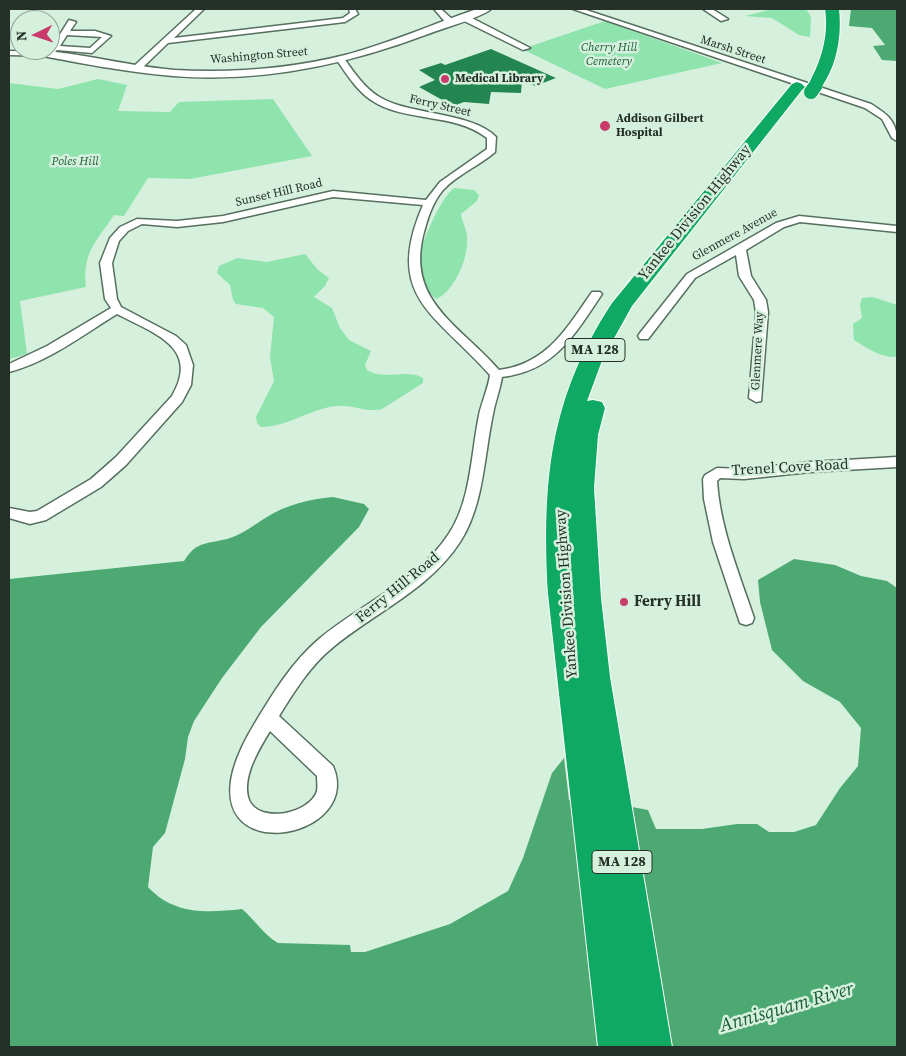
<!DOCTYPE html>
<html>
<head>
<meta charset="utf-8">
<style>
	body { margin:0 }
	#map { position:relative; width:906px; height:1056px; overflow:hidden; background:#d5f1dd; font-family:"Source Serif 4",serif }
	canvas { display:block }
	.frame { position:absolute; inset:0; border:10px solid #253029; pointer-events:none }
	.north { position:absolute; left:10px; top:10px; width:50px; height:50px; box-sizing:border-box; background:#d5f1dd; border:1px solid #8fa495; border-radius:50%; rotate:266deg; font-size:14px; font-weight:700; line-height:20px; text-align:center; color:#253029 }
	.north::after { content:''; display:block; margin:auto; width:18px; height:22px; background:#c93b6a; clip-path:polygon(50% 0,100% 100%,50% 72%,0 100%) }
</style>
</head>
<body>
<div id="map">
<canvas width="906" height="1056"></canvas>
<div class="frame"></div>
<div class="north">N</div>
</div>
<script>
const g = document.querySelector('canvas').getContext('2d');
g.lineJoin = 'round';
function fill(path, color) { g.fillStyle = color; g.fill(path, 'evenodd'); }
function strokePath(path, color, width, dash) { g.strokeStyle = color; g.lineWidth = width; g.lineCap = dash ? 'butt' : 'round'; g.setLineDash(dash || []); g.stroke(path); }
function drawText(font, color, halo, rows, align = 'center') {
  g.font = font + ' "Source Serif 4",serif'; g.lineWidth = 5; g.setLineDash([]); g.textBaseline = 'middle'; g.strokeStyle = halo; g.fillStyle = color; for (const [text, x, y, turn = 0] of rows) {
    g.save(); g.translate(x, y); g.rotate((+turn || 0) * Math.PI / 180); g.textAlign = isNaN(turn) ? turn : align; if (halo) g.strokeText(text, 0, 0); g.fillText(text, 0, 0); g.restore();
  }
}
const green = new Path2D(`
	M772,9H806L811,17L810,37L799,35L772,18L745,16Z
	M605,21L722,63L605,89L522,49Z
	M98,79L127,85L118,111L170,112L179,102L273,99L312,156L190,179L148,178L124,216L114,215C96,242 82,253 86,287L20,301L27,354L9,359V83L58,89Z
	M455,188L474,190L479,195L477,201L461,214C462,222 467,229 467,237C469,257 455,290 437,299C427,294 417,273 418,262C419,248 443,192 455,188Z
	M305,254L318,270L329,278L325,286L314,297L332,308L340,328L349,340L371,351L365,365L367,370C384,381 408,368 423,378V383L382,409C367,413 352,404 336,406C310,409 287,427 261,427L257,423L256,417L274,381L270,357L274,317L263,308L236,304L233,300L230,285L217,273L219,266L237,258L267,262Z
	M873,297L897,305V357C881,358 867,348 854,340L853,324L862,318L860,305L862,298Z`);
const water = new Path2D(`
	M851,9H897V61L882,60L873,46L885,45L872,28L849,26Z
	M333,497L364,504L369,509L359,527L261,627L222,678L194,721L188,737L185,759L165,833L153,847L148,887C174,915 207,913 242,909C255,920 263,934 278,943L350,945L351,952H365L450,924L508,891L523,858L552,773L564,758L569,800L579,797L648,810L656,829H702L737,824H757L769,832H794L816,825L840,788L858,766L861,728L840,702L803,681L772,650L760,602L758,580L794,559L835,565L861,576L887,581L897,588V1047H9V579L184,561C198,539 208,545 230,538C243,534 255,524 267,517C286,505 310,499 333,497Z`);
const building = new Path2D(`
	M491,49L556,78L535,86L522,80L521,93L491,92L489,104L464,102L453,106L419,87L435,80L419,70L441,63L445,65Z`);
const street = new Path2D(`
	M196,9H204L174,38L343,18L350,13L349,9H355L358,14L345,22L168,43L140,70H134V66Z
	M434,9H441L453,20V24H447Z
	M573,9H583L871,104C887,114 897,121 897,141L892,138L882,119L865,108Z
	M703,9H712L728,19L721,21Z
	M460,15H466L530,48L523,50L460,19Z
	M69,20L76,22L70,31H95L111,36L92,53L57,50L51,56L9,55V51L49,52ZM67,35L102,37L90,48L60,46Z
	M337,57H343C354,72 365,90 383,99C413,115 474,113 496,137L495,152C479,166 458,174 443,190C432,203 427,220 423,236C407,302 461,326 499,370C547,364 567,328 592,292H600L602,294C575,334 555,371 502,377C500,390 495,402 493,414C484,456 484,505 460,542C430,589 374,613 332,648C310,666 294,692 279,716L333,766C368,848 161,876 255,723C273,693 292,662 319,639C360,604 417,582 448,535C471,502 471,454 479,415C482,401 488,389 490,375C436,314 383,297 423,205L333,197L223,222L177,227L142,224L128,231L119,241L112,263L117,299L121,307L176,336L186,345L193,365L191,385L182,402L126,465L101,487L46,520L30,524L9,518V508L30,512L37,511L91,479L116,457L172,396C201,347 153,333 117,314C83,335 48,362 9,372V364L47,346L111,308L105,299L100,263L110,238L120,227L137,219L177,221L223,216L333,191L426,200L440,182L487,149V138C454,112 405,123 371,100C356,90 346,73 336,59ZM270,731L317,776C317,780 318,787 317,791C310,814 259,824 249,800C241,778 259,749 270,731Z
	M799,216L897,226V232L800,222L784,227L746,250L751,276L766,300L768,312L761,401L756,402L749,398L756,312L754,300L739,276L736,255L695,278L648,339H640L638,336L640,333L687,274L776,223Z
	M897,457V467L810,472L744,479L720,478L717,481C720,528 739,573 754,618L752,623L746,625L740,623L713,542L704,499L703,479L705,475L717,468L744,469L810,462Z`);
const secondary = new Path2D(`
	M477,9H491C483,17 441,29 428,34C346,65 261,83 173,76C124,72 75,62 27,53L21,50C73,50 124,66 175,70C232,73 289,69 345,55C390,43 433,24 477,9Z`);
const highway = new Path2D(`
	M825,9H839C842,36 837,65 821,88L816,90L808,85C821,61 829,37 825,9Z
	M797,82L802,84L805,87L802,90L632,306L603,358L587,401L593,400L602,402L605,408L598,435L594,488L601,598L610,677L672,1047H598L548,594C542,482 549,399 612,303L792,84Z`);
const highwayBridge = new Path2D(`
	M811,92L816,85`);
const markers = [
	[445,79,5,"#c93b6a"],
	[605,126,6,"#c93b6a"],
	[624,602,5,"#c93b6a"]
];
const farParknames = [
	["Cherry Hill",609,48],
	["Cemetery",609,62],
	["Poles Hill",75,162]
];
const farStreetnames = [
	["Marsh Street",733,50,18],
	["Washington Street",259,56,-5],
	["Ferry Street",440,106,13],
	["Sunset Hill Road",279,193,-13],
	["Glenmere Avenue",735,235,-29],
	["Glenmere Way",758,351,-87]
];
const farPoinames = [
	["Medical Library",455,79],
	["Addison Gilbert",616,119],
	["Hospital",616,133]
];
const shields = [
	[595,350,60],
	[622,862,60]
];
const shieldNames = [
	["MA 128",595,350],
	["MA 128",622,862]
];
const streetNames = [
	["Yankee Division Highway",695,213,-51],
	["Trenel Cove Road",790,468,-3],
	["Ferry Hill Road",398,588,-39],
	["Yankee Division Highway",567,594,-94]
];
const poiNames = [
	["Ferry Hill",634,602]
];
const nearWaternames = [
	["Annisquam River",787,1008,-16]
];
fill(green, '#8fe3ad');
fill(water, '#4da972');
fill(building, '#238550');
strokePath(street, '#566f5e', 3);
strokePath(secondary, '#566f5e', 3);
strokePath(highway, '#fff', 2);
fill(street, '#fff');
fill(secondary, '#fff');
fill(highway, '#0ea962');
strokePath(highwayBridge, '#fff', 16, []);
strokePath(highwayBridge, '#0ea962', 14);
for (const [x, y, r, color] of markers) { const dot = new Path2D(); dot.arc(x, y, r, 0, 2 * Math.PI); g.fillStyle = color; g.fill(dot); strokePath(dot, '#d5f1dd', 2); }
drawText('italic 12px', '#1b5d38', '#d5f1dd', farParknames);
drawText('12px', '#253029', '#d5f1dd', farStreetnames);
drawText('bold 12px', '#253029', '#d5f1dd', farPoinames, 'left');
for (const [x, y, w] of shields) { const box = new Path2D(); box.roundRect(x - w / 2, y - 11.5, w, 23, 4); g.fillStyle = '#d5f1dd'; g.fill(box); strokePath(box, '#253029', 1); }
drawText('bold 14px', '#253029', null, shieldNames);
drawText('15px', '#253029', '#d5f1dd', streetNames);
drawText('bold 15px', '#253029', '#d5f1dd', poiNames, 'left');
drawText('italic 19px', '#1c5e39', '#d5f1dd', nearWaternames);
</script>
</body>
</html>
